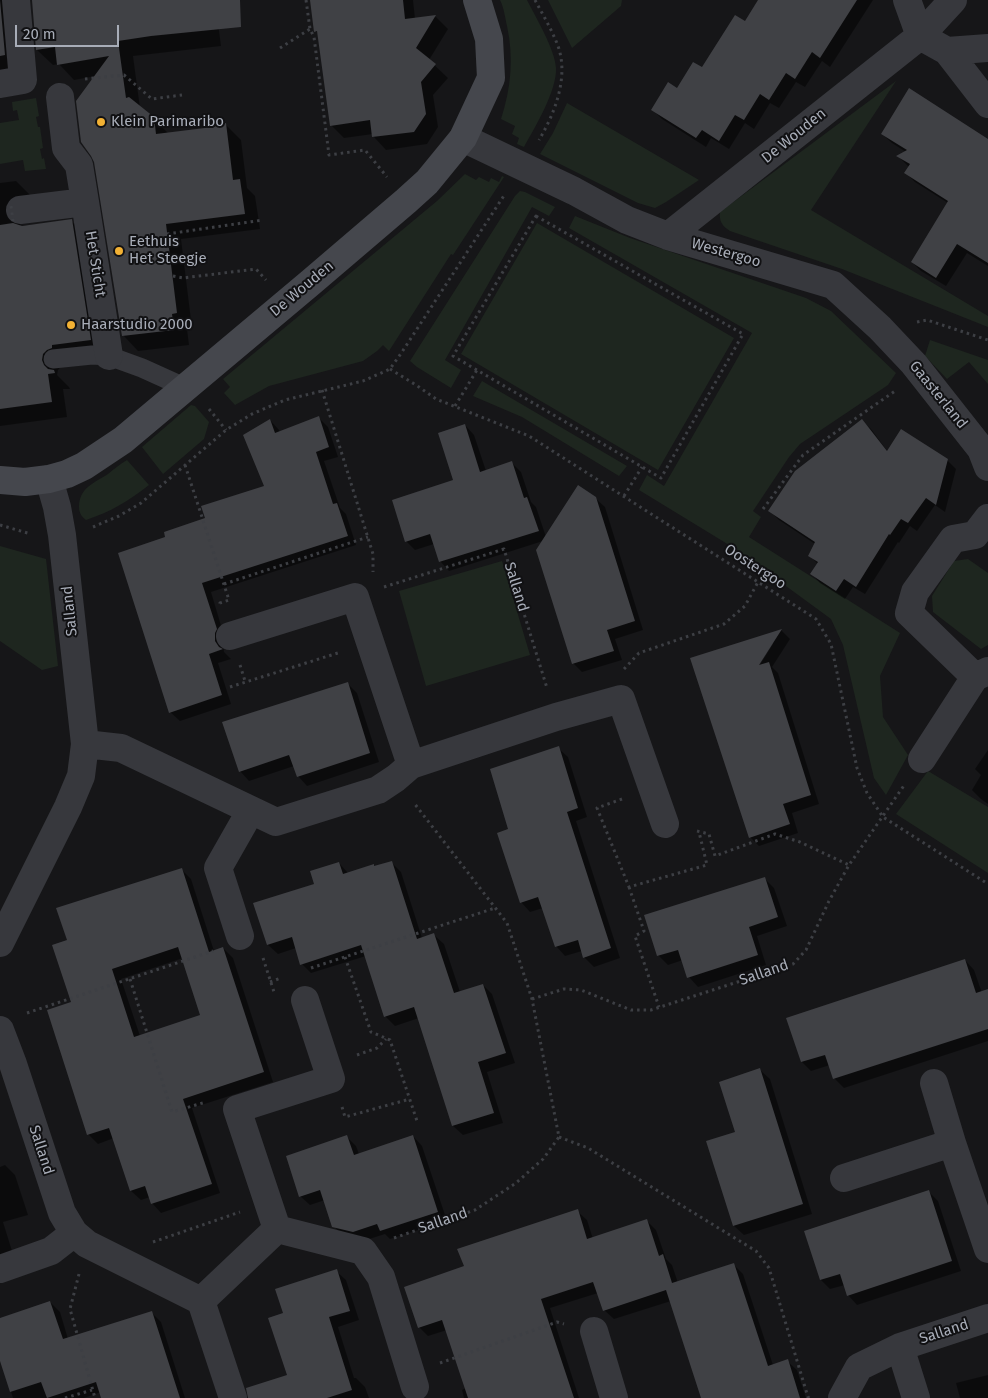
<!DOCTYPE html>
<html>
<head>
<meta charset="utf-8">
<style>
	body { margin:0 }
	#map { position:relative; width:988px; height:1398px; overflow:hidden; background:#161618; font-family:"Fira Sans",sans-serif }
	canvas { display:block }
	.scale { position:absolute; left:15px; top:25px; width:104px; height:22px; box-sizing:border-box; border:2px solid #a8adb8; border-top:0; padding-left:6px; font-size:15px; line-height:18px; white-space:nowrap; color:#a8adb8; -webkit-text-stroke:4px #111113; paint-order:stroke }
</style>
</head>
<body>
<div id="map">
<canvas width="988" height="1398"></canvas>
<div class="scale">20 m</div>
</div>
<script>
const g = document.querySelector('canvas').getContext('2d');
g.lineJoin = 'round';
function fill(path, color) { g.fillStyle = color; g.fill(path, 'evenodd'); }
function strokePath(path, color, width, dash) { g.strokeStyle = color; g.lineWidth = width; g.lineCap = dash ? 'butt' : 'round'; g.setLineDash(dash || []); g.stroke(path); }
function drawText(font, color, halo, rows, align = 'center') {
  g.font = font + ' "Fira Sans",sans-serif'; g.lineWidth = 4; g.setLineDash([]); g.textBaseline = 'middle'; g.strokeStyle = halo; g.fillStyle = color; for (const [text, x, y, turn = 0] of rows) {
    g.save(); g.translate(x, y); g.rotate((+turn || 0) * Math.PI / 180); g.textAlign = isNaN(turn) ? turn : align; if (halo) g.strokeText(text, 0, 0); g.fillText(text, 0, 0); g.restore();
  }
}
const green = new Path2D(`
	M500,0H527C536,18 555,49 556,68C557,91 535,127 524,147L517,144L519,138L512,134L515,126L501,119C511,88 514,58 507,26C505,17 504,8 500,0Z
	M548,0H622L621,6L572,48Z
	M896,81L811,210L988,316V327L842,269L730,231C722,226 719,221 720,212Z
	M36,98L39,116L36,117L38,127H40L43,148L40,149L42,159L44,158L46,169L25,171L23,160L0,164V123L19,120L17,110L13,111L12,102Z
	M567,103L699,180L666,202L655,208L638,203L540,154L553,133Z
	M465,174L476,180L479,177L489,182L491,178L499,182L502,176L504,177L453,255L451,254L389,351L383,345L377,351L363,361L269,386L235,405L224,393L230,387L223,379L437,201Z
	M520,191L525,192L555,207L549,216L532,207L445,360L461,370L451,388L417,367L410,361L515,196Z
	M575,216L630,238L806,298L831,311L896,373L888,385L800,444L789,457L753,511L761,517L749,537L900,633L880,676L883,717L908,755L886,795L874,778L843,645L831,619L734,548L639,490L647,475L664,486L752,333L569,228Z
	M537,223L734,338L658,470L461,354Z
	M930,340L988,360V384L969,362L947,379L925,356Z
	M482,381L627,466L619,476L522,417L473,396Z
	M191,405L195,406L209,422L204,439L163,474L142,447Z
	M127,460L149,485C129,501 110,512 86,520C82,517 79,513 79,507C79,488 94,483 108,474C114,469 120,464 127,460Z
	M0,546L46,559L58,666L42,670L0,641Z
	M968,559L988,573V645L981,649L933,612L932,596L954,561Z
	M502,561L530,655L426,686L399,591Z
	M928,771L988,807V873L896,814Z`);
const shadow = new Path2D(`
	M0,0H30L20,70L0,85Z
	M33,0H215L221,46L133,56L140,108L153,118L168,133L213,128L226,125L241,140L247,188L255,196L260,229L181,239L192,328L187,329L189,345L138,351L123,335L96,76L74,80L59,64L53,65L37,50Z
	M312,0H413L415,19L436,17L448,29L429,60L448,78L433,95L438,127L427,144L386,150L374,137L373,134L344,138L331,125L319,34L316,31Z
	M760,0H873L830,67L822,61L805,87L796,82L779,108L770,103L754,129L745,123L729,149L711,138L706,147L662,119L653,110L702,69L745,23Z
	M882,134L988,144V266L967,253L946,286L921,271L912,262L948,203L915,182L906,173L909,167L898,156L906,152L892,143Z
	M16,181L32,197L21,220L20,226L71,221L87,236L106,356L62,365L58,370L57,375L69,387L70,389H63L67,417L0,426V183Z
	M319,418L328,427L338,457L324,461L340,508L346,514L356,545L211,592L225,639L223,643L224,652L231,659L218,663L231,704L180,721L170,712L167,538L266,487L270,420L279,430L280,432Z
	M862,421L871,429L888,452L947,460L956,469L945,512L935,505L917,531L910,526L899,543L898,542L865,594L853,587L845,599L820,583L812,574L818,564L809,555L815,544L779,520L770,511Z
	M465,425L474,435L486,471L512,463L521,472L531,502L536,507L546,537L595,498L605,507L643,630L615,639L622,660L582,672L573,663L543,541L449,571L440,561L434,544L415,550L406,541L454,481Z
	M781,630L790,639L772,667L778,673L819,804L792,813L798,833L759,846L750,837L692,659ZM770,644H773L756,671L754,670Z
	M347,683L357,693L379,762L307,786L298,776L294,766L249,781L240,771Z
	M558,748L568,757L587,817L576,821L620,958L594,967L584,957L582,951L565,956L556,946L543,908L530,912L521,902L510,830Z
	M988,750V804L981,799L972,790L981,775L975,769Z
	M391,862L401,872L422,938L434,935L444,944L460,992L483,985L492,994L515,1063L487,1072L503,1123L463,1135L453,1126L419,1018L395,1026L385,1016L366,956L311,973L302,964L296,948L278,954L268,945L255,904L315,884L339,863L348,873L375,867Z
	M181,869L191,879L214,951L223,948L233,958L273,1082L192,1108L220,1193L161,1213L152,1203L150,1197L141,1200L131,1191L114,1138L98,1144L88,1134L72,1003L68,941ZM183,958L202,1016L140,1036L121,979Z
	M764,878L774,888L787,926L757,936L766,965L698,987L689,977L683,960L668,965L658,955Z
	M965,960L974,970L982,993L988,991V1041L844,1088L834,1078L830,1065L811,1071L802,1062L788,1018Z
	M760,1070L770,1079L812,1214L744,1235L734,1226L708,1142L737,1133Z
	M413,1136L422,1146L447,1221L390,1239L385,1234L363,1241L343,1236L334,1226L325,1200L310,1205L300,1196L347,1137L356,1146L359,1154Z
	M5,1165L15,1175L28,1215L3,1222L12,1251L0,1255V1167Z
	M929,1192L938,1201L961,1271L857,1305L848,1295L845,1285L830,1289L821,1280L805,1232Z
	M577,1211L587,1220L593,1239L647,1221L656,1230L666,1259L672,1265L678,1283L734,1265L743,1274L773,1365L787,1361L797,1370L806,1398H702L671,1301L614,1319L604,1310L598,1293L550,1308L579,1398H464L462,1390L466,1388L447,1330L428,1336L419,1327L465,1267Z
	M336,1271L346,1280L359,1320L338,1327L354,1378H356L365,1387L369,1398H287L288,1376L285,1314Z
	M50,1302L60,1312L68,1339L151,1312L161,1322L185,1398H103L101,1392L84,1398H13L0,1357V1319Z
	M988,1375V1398H960L956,1383Z`);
const building = new Path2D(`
	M0,0L5,55L0,56Z
	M32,0H240L241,27L151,36L118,41L126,98L129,97L154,117L156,134L213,127L226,123L233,180L240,179L245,214L166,224L177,313L172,314L174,330L122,336L94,162L91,156L81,142L76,101L109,56L57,65L55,47L36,50Z
	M310,0H403L405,19L436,15L416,48L436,64L421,82L426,114L414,132L372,137L370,120L330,126L317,31L314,32Z
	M758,0H857L820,58L812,52L795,79L786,73L769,100L760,94L744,120L735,115L719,141L702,130L696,138L651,110L668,82L677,88L693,62L702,67L735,15L745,21Z
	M909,88L988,139V263L957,244L936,278L911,262L948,201L904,173L910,164L896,156L907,150L881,134Z
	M72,219L91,340L52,345V348L47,350L43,354L42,360L44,365L48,369L54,370L55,373L48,374L52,402L0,409V225L13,223L22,226Z
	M319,416L329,447L316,452L333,504L337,503L348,536L202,583L217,629L215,633V641L219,647L223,649L209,654L222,695L169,713L118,553L165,537L164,532L205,518L201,506L264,486L243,435L270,419L275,433Z
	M862,419L887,451L901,429L948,459L936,505L926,498L908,523L901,519L890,535L889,534L856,587L844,579L836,591L810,574L818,562L808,556L815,542L768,511L795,471Z
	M465,424L480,472L512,461L524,498L527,497L539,531L439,562L430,534L405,542L392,500L453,480L438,433Z
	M578,485L596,497L635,621L607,630L614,651L572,664L536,550Z
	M782,629L759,665L769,662L811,795L783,804L790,824L749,838L690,658Z
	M348,682L370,753L297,777L289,755L239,772L222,722Z
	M559,746L578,808L567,812L611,948L583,958L578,940L555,947L538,897L520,903L497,833L508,829L490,769Z
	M392,861L417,939L434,933L454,993L483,984L506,1053L478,1062L494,1113L452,1126L414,1007L384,1017L361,945L300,965L292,937L267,945L253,903L314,884L310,871L339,862L343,874L374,864V866Z
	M182,868L209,952L223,947L264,1072L183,1099L212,1184L151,1204L145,1186L130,1191L109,1128L87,1135L47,1010L71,1002L52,945L67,940L56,908ZM178,947L200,1015L134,1037L112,969Z
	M765,877L778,917L749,927L758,955L687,978L678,950L657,956L644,915Z
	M965,959L976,993L988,989V1029L833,1079L825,1055L801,1062L786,1018Z
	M760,1068L803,1204L733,1226L706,1141L735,1132L719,1082Z
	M347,1135L354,1155L413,1135L438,1212L380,1231L377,1224L353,1232L332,1227L320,1190L299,1197L286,1156Z
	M929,1190L952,1261L847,1296L840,1274L820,1280L804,1231Z
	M578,1209L587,1239L647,1219L659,1256L663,1254L672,1283L734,1263L768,1366L788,1359L800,1398H701L666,1290L603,1311L593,1282L541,1299L574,1398H468L442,1320L418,1328L404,1287L464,1266L457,1249Z
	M337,1269L350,1311L329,1317L352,1390L327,1398H248L246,1388L287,1375L268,1318L283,1313L275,1289Z
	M50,1301L63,1339L152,1311L180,1398H101L96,1382L47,1398L41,1382L10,1392L0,1361V1318Z`);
const path = new Path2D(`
	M306,0L310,29L314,37L329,155L365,150L387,177
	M535,0C543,15 552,30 558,46C569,77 555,113 539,140
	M280,48L310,29
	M85,79L124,75L152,99L182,95
	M536,216L743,334L661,478L453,356Z
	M167,234L263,220
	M173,276L183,278L256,269L266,280
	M917,322L927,320L988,340
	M390,369L416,385L436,399L529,436L816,619L831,644L857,768L867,793L883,817L988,884
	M322,390L373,554V572
	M455,406L477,370
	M209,409L226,430
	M185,465L229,600L220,603L221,607
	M624,496L642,467
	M763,509L803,455L895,391
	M0,525L31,534
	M93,527L119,516L141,503L226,430L252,414L285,400L363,381L390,369L402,352L505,194
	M224,584L368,537
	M384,587L504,549L547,688
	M240,665L245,681
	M624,669L639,653L724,624L745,606L758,582
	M230,687L341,652
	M622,799L597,808L629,887L707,865L699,832
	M697,831L709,834L715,856L775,834L800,842L849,865
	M629,887L644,931L635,936L659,1007
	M345,957L371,1032L390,1040L418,1124
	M263,958L274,992
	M311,968L495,908
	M130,979L172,1112L206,1102
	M270,982L281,978
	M532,999L564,989L581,990L631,1010H651L793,964L806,950L829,901L849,865L905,784
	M27,1013L213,951
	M357,1055L377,1048L386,1039
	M342,1107L345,1117L410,1099
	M559,1137L588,1148L756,1251L769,1268L808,1397L810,1398
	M394,1238L475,1210L516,1183L543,1159L559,1137L532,999L507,923L414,803
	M153,1242L240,1212
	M79,1274L70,1309L95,1398
	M440,1363L557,1322L564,1324
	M65,1398L92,1390`);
const lane = new Path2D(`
	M53,359L92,355L109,356L142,368L184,387`);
const street = new Path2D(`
	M907,0L920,36L947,51L988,104
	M947,51L988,48
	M0,84L23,80L16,0
	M60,97L66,148L79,165L85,202
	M463,138L574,191L627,220L668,236L833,285L880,328L914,364L981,449L988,467
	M20,210L85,202L109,356
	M668,236L920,36L953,0
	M988,518L975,535L953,539L915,592L909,613L975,677L988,671
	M230,636L355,597L411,765
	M85,744L121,748L276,822L378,790L396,778L411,765L556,717L621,699L665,824
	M922,759L975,677
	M240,936L218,868L251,810
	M0,943L68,807L81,776L85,744L62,535L57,507L49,479
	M0,1030L13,1064L62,1213L74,1233L87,1244L201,1301L233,1398
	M934,1083L952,1143L988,1249
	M844,1178L952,1143
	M277,1229L237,1109L331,1079L305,1000
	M277,1229L363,1251L381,1277L415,1387
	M0,1269L51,1251L74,1233
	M201,1301L277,1229
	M594,1331L614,1398
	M900,1347L916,1398
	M842,1398L859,1367L900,1347L988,1318`);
const secondary = new Path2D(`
	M0,480L25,482L49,479L67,474L84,466L123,440L310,283L406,201L427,182L463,138L491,78L489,39L477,0`);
const pathBridge = new Path2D(`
	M11,206L13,221`);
const markers = [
	[101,122,5,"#f2b134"],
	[119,251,5,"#f2b134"],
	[71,325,5,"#f2b134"]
];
const poiNames = [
	["Klein Parimaribo",111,122],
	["Eethuis",129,242],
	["Het Steegje",129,259],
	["Haarstudio 2000",81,325]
];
const streetNames = [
	["De Wouden",794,136,-39],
	["Westergoo",726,253,16],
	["Het Sticht",95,264,81],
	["De Wouden",302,289,-40],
	["Gaasterland",938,395,51],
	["Oostergoo",755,567,33],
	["Salland",516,587,73],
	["Salland",70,611,-96],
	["Salland",764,973,-19],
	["Salland",41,1150,72],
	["Salland",443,1221,-19],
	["Salland",944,1332,-18]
];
fill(green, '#1e261f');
fill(shadow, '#0007');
fill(building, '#404145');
strokePath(path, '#3d3f44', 3, [2.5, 4]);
strokePath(lane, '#37383d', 19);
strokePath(street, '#37383d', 28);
strokePath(secondary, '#45474d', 28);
strokePath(pathBridge, '#3d3f44', 3, [2.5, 4]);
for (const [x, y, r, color] of markers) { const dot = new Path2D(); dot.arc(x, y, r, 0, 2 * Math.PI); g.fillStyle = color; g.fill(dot); strokePath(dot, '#111113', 2); }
drawText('15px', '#a8adb8', '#111113', poiNames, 'left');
drawText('15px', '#a8adb8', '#111113', streetNames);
</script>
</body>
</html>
